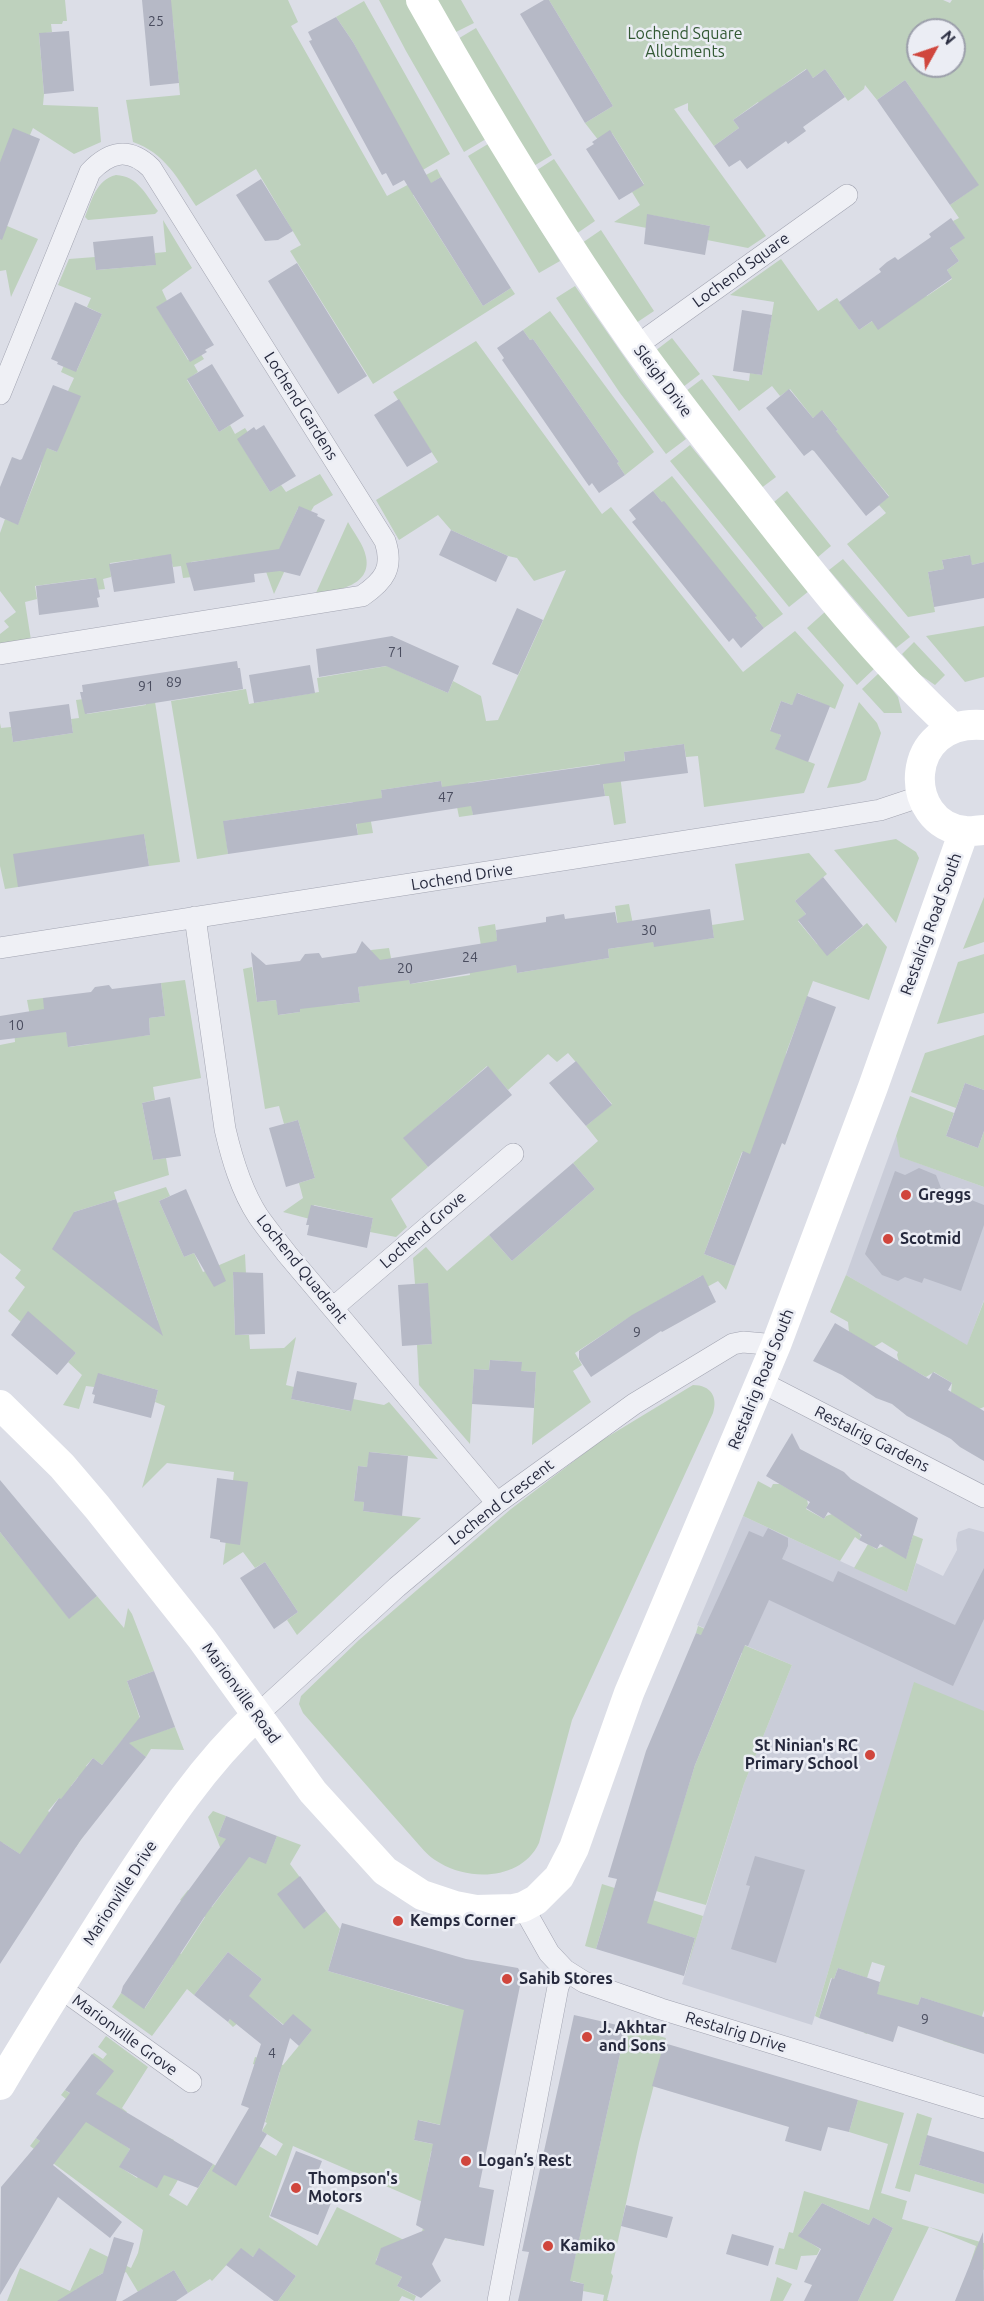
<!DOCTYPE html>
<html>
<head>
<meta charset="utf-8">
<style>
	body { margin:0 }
	#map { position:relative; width:984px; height:2301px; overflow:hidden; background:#dcdee7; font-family:Ubuntu,sans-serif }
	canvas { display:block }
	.north { position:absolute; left:906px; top:18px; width:60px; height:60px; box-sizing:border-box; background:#ebedf4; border:2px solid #9c9fab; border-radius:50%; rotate:50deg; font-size:16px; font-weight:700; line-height:24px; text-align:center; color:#26293d }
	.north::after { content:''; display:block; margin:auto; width:21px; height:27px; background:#d0463d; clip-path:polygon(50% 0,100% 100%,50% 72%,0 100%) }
</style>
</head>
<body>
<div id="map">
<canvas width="984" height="2301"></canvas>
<div class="north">N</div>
</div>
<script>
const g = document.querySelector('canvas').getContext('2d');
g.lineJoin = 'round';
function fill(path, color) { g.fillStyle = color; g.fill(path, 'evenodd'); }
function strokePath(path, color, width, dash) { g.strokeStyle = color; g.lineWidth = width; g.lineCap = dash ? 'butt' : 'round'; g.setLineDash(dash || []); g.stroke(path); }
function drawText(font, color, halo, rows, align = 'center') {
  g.font = font + ' Ubuntu,sans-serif'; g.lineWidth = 5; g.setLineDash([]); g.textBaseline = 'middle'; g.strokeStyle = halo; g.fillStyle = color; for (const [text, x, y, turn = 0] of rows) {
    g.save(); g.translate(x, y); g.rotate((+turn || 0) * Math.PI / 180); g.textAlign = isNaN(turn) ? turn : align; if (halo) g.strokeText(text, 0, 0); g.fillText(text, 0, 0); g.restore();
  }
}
const built = new Path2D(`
	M896,1136L901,1157L984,1187V1300L967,1346L846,1275Z
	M743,1516L907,1592L916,1563L943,1576L957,1550L956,1540L958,1532L969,1528L984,1532V1983L839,1936L812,2025L682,1984L744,1784L792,1665L697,1625Z`);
const green = new Path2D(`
	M0,0H65L67,21H63L62,24H51L52,32L39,34L44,94L43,105L98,107L101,142L74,154L33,128L30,135L0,162Z
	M167,0H288L298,22L291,26L387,196L437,169L441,177L413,195L483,306L511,288L515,294L373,384L290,251L301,245L256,169L196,206C178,179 165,153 133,142L126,100L180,95L173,21Z
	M379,0H406L486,139L464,152L406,51Z
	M434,0H461L474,23L452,34Z
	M549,0H943L950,3L952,0H984V562L972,565L969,555L942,560L944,569L928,572L935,612L908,617L847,544L886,513L879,505L889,496L850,449L818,445L838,430L823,411L813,418L790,389L780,396L772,386L739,411L712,375L749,381L750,373L762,375L774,302L730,295L781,259L818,311L837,298L859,330L921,288L927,296L952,279L947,270L959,261L950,248L964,238L953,221L959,218L950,205L978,185L905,80L877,100L865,85L864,89L848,101L825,69L813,78L806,69L782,86L764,110L758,102L733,120L739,128L714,146L688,110V103L674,109L766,236L748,248L707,240L710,226L650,215L647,228L614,222L640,205L632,192L644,184L612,133L599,141L585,123L613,106ZM918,30H954V66H918Z
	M364,1L450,154L421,171L353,42L336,17Z
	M476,28L552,155L532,167L456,40Z
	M488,144L560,261L539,273L468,156Z
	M554,159L595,221L576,234L534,172Z
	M116,175C138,176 146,195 158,211L155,214L88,220L85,217C92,200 96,180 116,175Z
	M163,220L192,268L162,290L167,301L157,307L188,360L200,353L204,359L194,365L198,372L187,380L219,432L230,425L235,434L245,428L249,434L239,441L270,492L281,485L286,492L320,474L333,495L314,506L310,513L298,508L273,564L285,570L274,594L264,566L250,554L191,562L192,577L183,578L181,566L173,567L170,555L110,563L111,577L103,579L105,589L96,590L94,578L35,586L37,599L25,602L31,640L0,645V634L9,627L4,621L16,612L0,591V533L5,519L18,524L40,469L45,447L57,452L68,391L74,378L61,372L64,365L77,370L102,314L87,307L91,298L58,285L69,259L95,257L96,270L155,265V253L166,252Z
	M0,223L38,239L11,297L6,270L0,271Z
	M601,230L654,311L636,323L582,243Z
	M575,286L639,378L686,439L666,454L620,393L556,298Z
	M550,311L654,452L625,475L617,463L619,462L533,339L530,340L523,330Z
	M672,338L700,374L683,387L655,351Z
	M476,341L602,514L611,507L743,672L795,631L844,685L835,709L798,693L792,705L781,701L770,730L781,735L776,749L815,764L804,793L704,807L698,756L686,757L684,744L624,752L625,765L619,767L626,823L614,825L609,796H605L600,764L468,783L473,815L459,817L454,792L443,793L441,781L381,790L383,803L368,805L373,833L358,835L353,802L224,821L228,854L197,859L171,701L246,689L249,704L254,703L319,692L317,678L387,666L448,693L453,681L481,696L486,721L498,720L566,570L534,581L517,558L508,556L451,530L438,515L399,540L376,500L438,462L393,392Z
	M702,379L776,477L760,489L686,391Z
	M690,445L809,591L789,607L670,461Z
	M672,476L783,614L764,628L653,491Z
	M787,491L831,546L818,557L774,502Z
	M348,522C354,533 364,545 366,557C372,587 335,590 315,595Z
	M843,559L910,637L896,648L829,570Z
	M826,611L875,668L857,685L807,628Z
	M984,626V677L965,682L926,636Z
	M914,642L945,675L935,685L919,674L902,654Z
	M879,673L898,697L902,713H884L862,689Z
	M153,689L180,862L149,866L144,834L18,887L5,889L0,866V723L1,728L11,727L13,742L73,733L71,719L79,718L76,700L84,699L87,714L146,705L144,690Z
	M859,702L877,723L881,733L866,780L859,783L827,788Z
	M896,839L916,852L919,858L896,923L834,850Z
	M809,853L827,874L795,901L806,914L798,921L817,944L836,949L867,923L887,947L869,1000L813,981L786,1053L774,1163L742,1152L704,1254L735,1266L726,1290L718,1281L707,1287L701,1276L625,1320L575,1353L582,1365L573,1371L591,1402L532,1445L536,1372L521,1371V1362L490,1360L489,1370L474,1369L470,1444L419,1385L417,1345L432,1344L427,1283L415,1284L413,1258L426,1247L447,1271L489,1235L512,1261L595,1189L573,1163L598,1141L586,1126L612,1104L568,1053L557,1062L548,1054L508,1090L487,1066L404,1138L428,1167L391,1199L407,1227L396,1237L370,1232L373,1218L314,1205L310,1219L283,1212L303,1198L299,1183L315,1178L298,1120L284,1124L279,1106L265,1109L243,969L252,967L257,1002L276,1000L279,1015L300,1012L299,997L335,1005L360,1002L358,987L375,984L371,950L389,948L394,973L408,971L410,984L470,975L468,962L483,959L478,927L495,924L501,967L516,965L517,973L547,968L546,960L577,963L609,958L608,949L621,947L615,906L629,904L635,935L652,933L654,946L714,938L712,925L744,920L735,864Z
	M984,897V942L963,949Z
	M984,954V1013L937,1024L958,962Z
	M185,980L201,1078L153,1087L155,1100L142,1103L153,1160L166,1158L169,1175L114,1192L116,1199L74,1212L158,1321L117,1203L166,1187L170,1196L159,1201L184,1257L194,1253L203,1272L245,1254L246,1274L233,1275L235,1335H249L250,1349L284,1348L296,1337L286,1385L294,1387L291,1399L350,1411L353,1399L384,1405L389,1402L438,1459L370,1452L367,1467L358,1466L354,1500L364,1502L363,1511L421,1518L297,1635L287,1620L298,1612L265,1562L255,1568L243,1552L223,1565L234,1472L167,1463L142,1488L165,1406L155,1402L158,1390L101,1374L94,1387L86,1386L79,1409L63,1405L82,1375L68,1362L76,1353L21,1322L8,1311L25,1287L15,1278L21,1270L0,1253V1045L15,1042L14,1029L32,1027L27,1000L43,998L66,1032L69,1047L90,1044L89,1029L125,1038L150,1035L149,1018L165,1016L161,983Z
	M984,1035V1090L965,1083L956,1108L911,1092L925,1053Z
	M910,1096L954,1113L946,1136L978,1148L984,1131V1187L900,1157L896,1136Z
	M846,1275L967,1345L984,1301V1407L979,1409L951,1392L952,1383L934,1372L926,1377L899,1362L897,1355L898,1352L882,1342L874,1347L849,1332L848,1322L830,1312Z
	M693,1385C711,1385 718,1397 713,1413L572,1720L539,1843C522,1879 472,1882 440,1863C432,1859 425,1852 419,1845L303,1713L299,1704L301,1696L359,1640L511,1509L599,1442Z
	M758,1481L771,1488L773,1484H780L807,1500L808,1504L806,1509L824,1519L826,1516L832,1514L859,1532L861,1537L859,1540L855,1537L840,1561L743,1516Z
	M0,1532L69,1618L97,1596L124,1628L128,1608L132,1614L154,1671L127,1681L146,1736L175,1727L184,1750L151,1749L146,1757L123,1739L102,1765L93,1758L86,1766L117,1791L110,1802L78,1777L71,1786L81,1793L70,1807L59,1798L48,1811L82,1838L76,1847L42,1823L32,1862L3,1843L0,1847Z
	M913,1535L923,1539L907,1592L854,1568L868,1544L876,1549L884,1546L906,1558Z
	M698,1626L792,1665L744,1784L706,1905L656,1891L695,1765L742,1653L696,1633Z
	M914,1682L984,1711V2010L971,2050L943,2041L954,2008L921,1997L918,2005L877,2003L867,2034L864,2033L885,1966L872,1962L867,1978L838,1968L834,1979L831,1978L819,2018L815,2016Z
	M213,1811L226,1816L218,1836L227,1839L224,1848L266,1863L277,1836L301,1845L290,1864L299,1876L304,1928L326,1911L340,1929L328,1971L448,2006L467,2000L441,2125L419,2120L414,2140L437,2145L431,2152L427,2173L480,2183L460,2225L457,2241L422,2231L432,2206L293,2146L269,2217L317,2246L337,2207L412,2244L382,2248L376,2260L378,2265L402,2277L397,2286L416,2296L414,2301L402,2296L399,2301H278L296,2276L259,2249L253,2257L241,2249L212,2281L210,2279L188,2293L174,2270L138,2292L126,2272L116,2277L111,2268L98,2276L111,2297L106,2301L76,2289L73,2301H7L20,2268L70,2291L90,2248L131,2268L138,2253L143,2230L30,2146L36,2138L60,2156L66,2099L61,2095L65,2090L87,2105L100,2089L92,2055L94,2053L103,2059L107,2054L98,2047L106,2036L148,2067L122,2108L127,2112L112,2137L130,2149L120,2167L137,2178L164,2135L174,2140L159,2166L179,2178L169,2195L187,2206L213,2164L219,2168L259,2146L276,2156L283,2144L262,2131L267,2123L265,2122L280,2072L253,2064L255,2057L283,2065L312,2030L284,2025L259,2005L233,2027L228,2022L262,1979L228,1952L194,1995L187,1989L152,2036L112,2007L121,1993L145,2008L173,1965L148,1949L151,1945L167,1955L171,1948L181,1954L205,1917L180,1900L188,1890L212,1907L237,1873L220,1847L208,1817Z
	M602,1884L703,1916L685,1976L695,1938L607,1912L596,1949L585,1946Z
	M626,2027L666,2038L639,2143L611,2273L613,2276L607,2300L610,2301H603L604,2295L583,2291L584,2284L573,2281L571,2289L562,2287L574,2262Z
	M858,2100L904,2113L881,2193L907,2201L902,2219L984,2243V2270L970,2264L976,2246L929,2227L893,2301H858L893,2228L873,2217L869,2225L822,2203L800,2233L807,2237L806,2240L820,2249L817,2255L801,2256L797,2270L775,2264L779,2248L784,2249L789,2232L793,2233L804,2191L869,2210L888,2144L849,2132Z
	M917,2113L932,2118L919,2165L984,2184V2194L915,2174L910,2192L895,2188Z
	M777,2277L792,2284L783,2301H770Z`);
const building = new Path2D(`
	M142,0H171L179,83L150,86Z
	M544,0H549L613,106L585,123L520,14Z
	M336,17L353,42L431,183L441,177L511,288L483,306L404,180L393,186L386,173L382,175L309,41L312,40L308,32Z
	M69,31L74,91L44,94L39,33Z
	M807,69L813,78L825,69L845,97L803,127L806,131L788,144L786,141L747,169L740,160L729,167L714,146L739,128L733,120Z
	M905,80L979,185L950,205L877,100Z
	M13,128L40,139L2,240L0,239V162Z
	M610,130L644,185L619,200L586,149L594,144L592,142Z
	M261,179L293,231L278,240L265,241L236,195Z
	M647,214L710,226L705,255L644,244Z
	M951,218L965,238L950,248L959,261L947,270L952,278L878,330L872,321L859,330L839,302L881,272L879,269L887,262L895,257L898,260L931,237L929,234Z
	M153,236L156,265L96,270L93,242Z
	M297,263L367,376L338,394L268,281Z
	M181,292L214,345L205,350L207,352L190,362L156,307Z
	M75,302L102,314L76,372L57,364L58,362L51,359Z
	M742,310L772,315L762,375L733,371Z
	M523,330L530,340L533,339L619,462L617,463L625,475L599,493L592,483L589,486L582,476L502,360L504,358L497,348Z
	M212,364L244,416L219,432L187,379Z
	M53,385L81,396L57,452L47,448L18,525L0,517V487L12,457L20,460L22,459Z
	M789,389L813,418L822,410L838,430L836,431L889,497L866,516L814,451L812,450L804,456L766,408Z
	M399,399L432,452L407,467L374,415Z
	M264,425L296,476L270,492L237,439L254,427L256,430Z
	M653,491L662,502L664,501L757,616L755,617L764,628L741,648L733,638L729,642L632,522L636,519L629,510Z
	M299,506L318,514L317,516L325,520L300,576L280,571L254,574L255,582L194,591L186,563L279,549Z
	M451,530L508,556L496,582L439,555Z
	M171,554L175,583L114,592L109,564Z
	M970,555L972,565L984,562V598L934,607L928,572L944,569L942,560Z
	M96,578L100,597L97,598L99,607L39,615L36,586Z
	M517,608L543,620L518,675L492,664Z
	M392,636L459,666L448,693L386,666L319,677L316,649Z
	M237,661L238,668H240L243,689L85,714L80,692H83L82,685Z
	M310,665L315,693L254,703L249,675Z
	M797,693L830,706L808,762L775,749L781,735L770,731L781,701L792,705Z
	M69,704L73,733L13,742L9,712Z
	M684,744L688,773L603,784L605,796L473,815L471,806L356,824L358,835L228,854L223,821L382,798L381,790L441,781L442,787L625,761L624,752Z
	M144,834L149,866L18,887L13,854Z
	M823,877L863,926L827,956L798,920L806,914L795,901Z
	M710,909L714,938L654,947L653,942L608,949L609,958L517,973L516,965L410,984L409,980L358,987L360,1002L300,1009V1012L278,1015L276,1000L257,1002L251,952L266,965L300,961L305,954L319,953L322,958L356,953L362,941L380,960L497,941L496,930L546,922V917L564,914L565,919L615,912L617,923Z
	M161,983L165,1016L149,1018L150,1035L68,1047L66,1032L0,1040V1016L44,1009L43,998L91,992L95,987L109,985L112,989Z
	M807,996L836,1007L785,1145L782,1143L735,1266L704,1254L743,1151L750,1154Z
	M576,1061L612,1105L586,1126L549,1083Z
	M488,1066L512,1095L428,1167L403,1138Z
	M965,1083L984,1090V1131L978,1148L946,1136Z
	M170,1097L181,1156L153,1160L142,1103Z
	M298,1120L315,1178L286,1187L269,1128Z
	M573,1163L595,1189L512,1261L489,1235Z
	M919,1168L936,1175L941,1188L984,1205V1225L961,1291L924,1278L922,1283L905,1277L898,1281L882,1275L865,1254L895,1171L905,1175Z
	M186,1189L226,1281L214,1287L194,1253L184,1257L159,1201Z
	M116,1199L122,1217L163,1336L52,1249L74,1212Z
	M311,1205L373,1218L367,1248L307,1235L309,1225H306Z
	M233,1272L263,1273L265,1334L235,1335Z
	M703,1275L716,1302L662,1332L661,1331L591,1377L579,1359V1351L632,1315Z
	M428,1283L432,1344L402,1346L398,1285Z
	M28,1311L76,1353L57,1375L11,1335Z
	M835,1323L929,1379L933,1372L952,1383L948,1390L984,1411V1461L960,1447L951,1439L907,1416L892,1404L876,1398L842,1375L813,1361Z
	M490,1360L522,1362L521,1371L536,1372L534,1408L472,1404L474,1369L489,1370Z
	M297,1371L357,1383L351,1411L291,1399Z
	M98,1373L158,1390L151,1418L93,1403L95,1395L92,1394Z
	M792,1433L800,1449L844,1472L851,1479L918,1518L906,1559L880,1544L877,1549L859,1540L862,1535L828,1512L824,1519L806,1508L810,1502L766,1476Z
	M369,1452L408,1456L402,1516L363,1511L364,1502L354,1501L358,1466L367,1467Z
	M217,1478L248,1482L240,1545L220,1542V1540L210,1538Z
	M0,1480L97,1596L69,1619L0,1532Z
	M768,1528L788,1538V1546L782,1559L833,1582L838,1571L955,1625L984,1568V1619L953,1686L769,1600L748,1646L745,1645L695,1765L647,1923L695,1938L684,1976L596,1949L617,1879L608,1877L646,1751L696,1633L701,1635L749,1531L763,1537Z
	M265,1562L298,1612L274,1629L240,1578Z
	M154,1671L175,1727L129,1743L146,1757L80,1841L0,1964V1841L20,1854L59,1798L61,1799L93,1758L102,1765L140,1717L127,1681Z
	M226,1816L277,1836L266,1864L249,1857L207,1913L144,2009L121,1993L123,1986L177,1906L226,1839L218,1836Z
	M755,1856L805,1870L776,1963L731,1949L750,1886L746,1885Z
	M300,1876L326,1911L304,1929L277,1894Z
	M342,1923L466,1959L518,1968L522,1976L479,2187L494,2190L484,2246L445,2238L432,2264L441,2281L421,2298L397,2286L402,2277L375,2264L381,2248L425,2230L416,2225L433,2144L414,2140L418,2120L440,2125L464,2010L328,1971Z
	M228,1952L262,1979L249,1996L283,2025L293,2014L312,2030L299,2046L290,2038L262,2131L267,2134L236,2186L212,2171L249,2108L241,2105L261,2044L230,2019L228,2022L194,1995Z
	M838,1968L880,1982L877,1994L918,2005L921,1997L984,2017V2054L898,2026L893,2042L819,2018L832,1978L834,1979Z
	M574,2015L626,2027L570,2281L584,2284L582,2301H518L529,2252L522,2251Z
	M664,2043L858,2100L849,2132L828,2127L821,2151L785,2141L789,2127L652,2086Z
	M92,2054L114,2071L96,2094L213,2164L198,2188L164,2175L157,2188L119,2167L130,2149L86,2122L53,2165L122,2222L110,2238L58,2197L0,2295L1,2187L40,2141L36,2138L70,2093L65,2090Z
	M927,2135L984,2152V2184L919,2165Z
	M296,2151L322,2161L309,2195L331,2203L318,2235L270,2216Z
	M822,2203L869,2225L873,2217L893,2228L858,2301H804L812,2285L804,2282L821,2249L798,2236Z
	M626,2205L673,2217L667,2238L621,2226Z
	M983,2232L984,2301H955Z
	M732,2234L774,2246L768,2266L726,2254Z
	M114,2237L134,2243L116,2301H57L103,2273Z
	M241,2248L253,2257L259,2248L296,2276L278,2301H274L226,2265Z
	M174,2270L188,2293L176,2301H122Z`);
const street = new Path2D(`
	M636,346L847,195
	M0,394L90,172C110,151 129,147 151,168L385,541C394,568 384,581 362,596L0,654
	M195,917L225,1129C232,1159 241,1190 258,1216C267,1229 277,1241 287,1254L497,1503
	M0,948L820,820L880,810L922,796
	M334,1307L513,1154
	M761,1382L984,1497
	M257,1715L397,1587L497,1503L634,1404L733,1344L743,1342L776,1345
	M523,1907L549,1953L565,1970L584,1982L661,2009L984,2108
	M59,1987L191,2082
	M498,2301L558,1987L565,1970`);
const secondary = new Path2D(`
	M421,0C487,118 557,233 634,343C671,395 711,445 750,495C813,576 878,659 953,728
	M984,725C903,718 901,824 965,831C971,832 978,830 984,830
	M0,1405L62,1466L97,1507L202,1639L313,1792L385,1871L422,1895L455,1906L476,1910L514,1909L523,1907L536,1900L559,1877L574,1848L629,1693L776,1345L873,1087L964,831
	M0,2085C38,2021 78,1958 118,1895C160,1831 201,1767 257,1715`);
const markers = [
	[906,1195,6,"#d0463d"],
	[888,1239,6,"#d0463d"],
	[870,1755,6,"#d0463d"],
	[398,1921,6,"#d0463d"],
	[507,1979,6,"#d0463d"],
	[587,2037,6,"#d0463d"],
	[466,2161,6,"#d0463d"],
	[296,2188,6,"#d0463d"],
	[548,2246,6,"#d0463d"]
];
const numberNames = [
	["25",156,21],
	["71",396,652],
	["89",174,682],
	["91",146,686],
	["47",446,797],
	["30",649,930],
	["24",470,957],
	["20",405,968],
	["10",16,1025],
	["9",637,1332],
	["9",925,2019],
	["4",272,2053]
];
const parkNames = [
	["Lochend Square",685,34],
	["Allotments",685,52]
];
const streetNames = [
	["Lochend Square",741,270,-36],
	["Sleigh Drive",663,381,53],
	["Lochend Gardens",301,406,58],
	["Lochend Drive",462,877,-9],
	["Restalrig Road South",931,924,-70],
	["Lochend Grove",423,1230,-41],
	["Lochend Quadrant",302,1269,51],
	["Restalrig Road South",761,1379,-68],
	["Restalrig Gardens",872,1439,27],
	["Lochend Crescent",501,1502,-38],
	["Marionville Road",241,1693,54],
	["Marionville Drive",120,1893,-57],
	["Restalrig Drive",736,2032,17],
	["Marionville Grove",125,2035,36]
];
const poiNames = [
	["Greggs",918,1195],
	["Scotmid",900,1239],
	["St Ninian's RC",858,1746,"right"],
	["Primary School",858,1764,"right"],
	["Kemps Corner",410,1921],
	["Sahib Stores",519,1979],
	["J. Akhtar",599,2028],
	["and Sons",599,2046],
	["Logan’s Rest",478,2161],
	["Thompson's",308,2179],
	["Motors",308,2197],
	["Kamiko",560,2246]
];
fill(built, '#cacdd9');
fill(green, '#bed1bd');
fill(building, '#b6b9c6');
strokePath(street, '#a2a4b1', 22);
strokePath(street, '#eff0f5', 21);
strokePath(secondary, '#fff', 30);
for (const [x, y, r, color] of markers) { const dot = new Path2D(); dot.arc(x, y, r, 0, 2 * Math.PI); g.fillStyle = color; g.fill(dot); strokePath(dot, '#ebedf4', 2); }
drawText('14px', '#4a4d5f', null, numberNames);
drawText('16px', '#335934', '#ebedf4', parkNames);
drawText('16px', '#26293d', '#ebedf4', streetNames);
drawText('bold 16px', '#26293d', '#ebedf4', poiNames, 'left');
</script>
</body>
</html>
